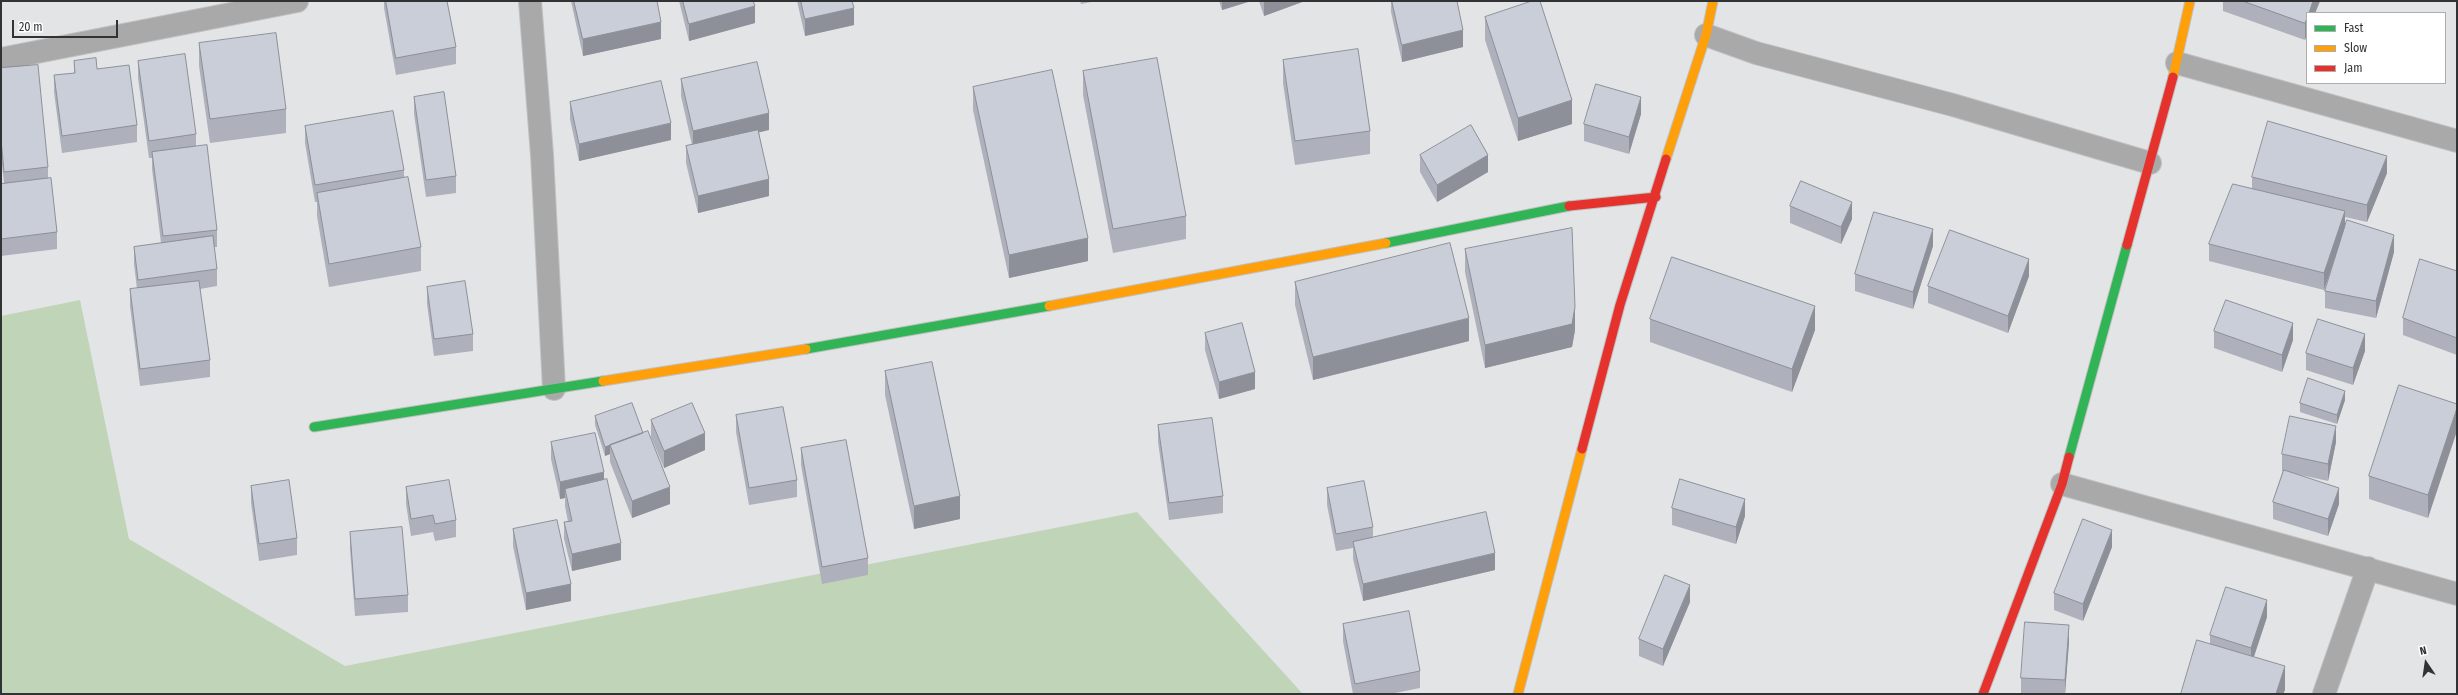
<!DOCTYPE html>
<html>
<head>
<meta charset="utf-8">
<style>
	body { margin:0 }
	#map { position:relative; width:2458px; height:695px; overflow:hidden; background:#e3e4e6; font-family:"Fira Sans Condensed",sans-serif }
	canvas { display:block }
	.frame { position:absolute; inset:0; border:2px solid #313233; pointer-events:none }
	.legend { position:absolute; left:2306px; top:12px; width:140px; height:72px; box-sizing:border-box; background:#fff; border:1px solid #adadad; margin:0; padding:5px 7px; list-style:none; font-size:12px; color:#313233 }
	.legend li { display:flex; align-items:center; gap:8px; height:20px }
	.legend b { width:20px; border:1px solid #adadad }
	.north { position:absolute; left:2406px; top:643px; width:40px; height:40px; -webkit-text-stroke:3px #fff; paint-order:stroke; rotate:347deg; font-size:11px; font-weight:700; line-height:16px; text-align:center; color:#313233 }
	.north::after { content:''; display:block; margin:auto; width:14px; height:18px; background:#313233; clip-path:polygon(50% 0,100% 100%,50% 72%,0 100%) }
	.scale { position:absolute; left:12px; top:20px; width:106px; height:18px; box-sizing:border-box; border:2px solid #313233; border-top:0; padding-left:5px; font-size:12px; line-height:14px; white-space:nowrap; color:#313233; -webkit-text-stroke:3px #fff; paint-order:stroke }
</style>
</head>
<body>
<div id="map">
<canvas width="2458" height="695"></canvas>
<div class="frame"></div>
<ul class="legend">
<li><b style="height:5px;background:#30b455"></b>Fast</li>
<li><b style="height:5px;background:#ff9f0a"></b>Slow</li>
<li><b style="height:5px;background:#e5322d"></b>Jam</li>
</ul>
<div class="north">N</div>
<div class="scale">20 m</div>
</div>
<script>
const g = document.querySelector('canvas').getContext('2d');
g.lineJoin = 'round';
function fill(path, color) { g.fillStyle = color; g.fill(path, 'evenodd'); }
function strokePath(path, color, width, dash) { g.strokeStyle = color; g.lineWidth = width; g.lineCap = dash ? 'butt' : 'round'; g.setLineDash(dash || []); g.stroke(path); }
const green = new Path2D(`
	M80,300L129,539L345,666L1137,512L1303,694H1V316Z`);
const street = new Path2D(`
	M530,1L542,155L554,389
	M1706,35L1756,53L1953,105L2150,163
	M1,59L297,1
	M2177,63L2457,141
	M2062,484L2457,594
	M2324,694L2368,568`);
const fast = new Path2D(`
	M1386,243L1569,206
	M806,349L1049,306
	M314,427L603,381
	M2069,457L2127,245`);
const slow = new Path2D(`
	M2173,77L2190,1
	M1666,159L1706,35L1713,1
	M1049,306L1386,243
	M603,381L806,349
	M1518,694L1582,449`);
const jam = new Path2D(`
	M1569,206L1656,197
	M2127,245L2173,77
	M1582,449L1620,305L1666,159
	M1983,694L2062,484L2069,457`);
const wall = new Path2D(`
	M384,1H447L456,47V64L396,75L384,8Z
	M571,1H657L661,39L583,56Z
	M679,1H753L755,23L689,41Z
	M797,1H852L854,25L805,36Z
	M1080,1H1096L1081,4Z
	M1219,1H1248V2L1222,10Z
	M1259,1H1305L1264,16Z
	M1391,1H1457L1463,47L1402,62L1391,12Z
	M2223,1H2320L2305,40L2223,11Z
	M1485,17L1572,124L1518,141L1485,40Z
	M199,43L286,109V133L210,143L199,66Z
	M1283,60L1370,131V154L1295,165L1283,83Z
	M74,61L97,69L137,125V142L62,153L54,92V75L74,73Z
	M138,61L196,134V147L217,230V247H214L217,269V286L200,289L210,360V377L140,386L130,306V289H137L134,264V247L161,243L152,169V158H149L138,78Z
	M1,68L48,167V178L57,232V249L1,256V184L4,183L1,156Z
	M1083,71L1186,216V239L1113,253L1083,95Z
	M681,79L769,130L759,132L769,196L698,213L686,163V146L692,145L681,96Z
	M973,87L1088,261L1009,278L973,110Z
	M414,97L456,176V193L426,197L414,114Z
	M570,102L671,140L579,161L570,119Z
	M1641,114L1629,154L1584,141V124Z
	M305,126L404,170V177L421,247V271L329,287L317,216V202H315L305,143Z
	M1420,155L1488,172L1437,202L1420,172Z
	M2387,173L2367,222L2345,217V225L2394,252L2376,318L2325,308V291L2339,247L2324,290L2209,261V244L2252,188V177Z
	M1790,206L1852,219L1841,244L1790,223Z
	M1933,246L1913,309L1855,291V274Z
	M1465,249L1575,330L1572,347L1485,368L1465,272Z
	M2457,271V355L2403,335V318Z
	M2029,276L2008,333L1928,303V286Z
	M1295,282L1469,341L1313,380L1295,305Z
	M427,287L473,334V351L434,356L427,304Z
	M1650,319L1815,330L1792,392L1650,342Z
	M2214,331L2293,340L2282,372L2214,348Z
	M1205,333L1255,389L1219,399L1205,350Z
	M2365,351L2353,385L2306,370V353Z
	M885,371L960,519L914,529L885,395Z
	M2345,400L2337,424L2300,412V403Z
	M2457,404L2428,518L2369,499V476Z
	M736,415L797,480V497L749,505L736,432Z
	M595,416L643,433L670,504L632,518L610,462V454L605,456L595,425Z
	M651,420L705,450L664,468L651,437Z
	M1158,425L1223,496V513L1169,520L1158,442Z
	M551,442L604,480L621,560L572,571L564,539V522H568L565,506V498L560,499L551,459Z
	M2336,442L2328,481L2291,473L2339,504L2328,536L2273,519V502L2283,471H2282V454Z
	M801,448L868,558V575L822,584L801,465Z
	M251,486L297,538V555L259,561L251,503Z
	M406,487L456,520V537L435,541L433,532L411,536L406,504Z
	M1327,488L1373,527V538L1495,570L1363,601L1353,559V548L1336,551L1327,505Z
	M1672,508L1745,516L1736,544L1672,525Z
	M513,529L571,601L526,610L513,546Z
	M350,532L408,595V612L355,616L350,549Z
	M2112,547L2083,621L2054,610V593Z
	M1690,602L1663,666L1639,656V639Z
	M2267,617L2254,657L2285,690L2283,694H2181L2210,644V635Z
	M1343,624L1420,671V688L1390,694H1353L1343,641Z
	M2069,642L2065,694H2021V678Z`);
const shadedWall = new Path2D(`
	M1222,1H1248V2L1222,10Z
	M1264,1H1305L1264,16Z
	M2313,1H2320L2315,13H2309Z
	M755,6V23L689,41V24Z
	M854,8V25L805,36V19Z
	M2307,18V35L2305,40V23Z
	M661,22V39L583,56V39Z
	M1463,30V47L1402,62V45Z
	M1641,97V114L1629,154V137Z
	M1572,100V124L1518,141V118Z
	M769,113V130L693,148V131Z
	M671,123V140L579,161V144Z
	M1488,155V172L1437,202V185Z
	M2387,156V173L2367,222V205Z
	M769,179V196L698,213V196Z
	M1852,202V219L1841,244V227Z
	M2345,211V228L2324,290V273Z
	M1933,229V246L1913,309V292Z
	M2394,235V252L2376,318V301Z
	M1088,238V261L1009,278V255Z
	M2029,259V276L2008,333V316Z
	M1815,306V330L1792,392V369Z
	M1575,307V330L1572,347L1485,368V345Z
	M1469,318V341L1313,380V357Z
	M2293,323V340L2282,372V355Z
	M2365,334V351L2353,385V368Z
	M1255,372V389L1219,399V382Z
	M2345,391V400L2337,424V415Z
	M2457,408V431L2428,518V495Z
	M2336,426V442L2328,481V464Z
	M705,433V450L664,468V451Z
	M610,445V454L605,456V447Z
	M604,472V489H565V498L560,499V482Z
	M670,487V504L632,518V501Z
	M2339,488V504L2328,536V519Z
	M960,496V519L914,529V506Z
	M1745,499V516L1736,544V527Z
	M2112,530V547L2083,621V604Z
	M621,543V560L572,571V554Z
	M1495,553V570L1363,601V584Z
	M571,584V601L526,610V593Z
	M1690,585V602L1663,666V649Z
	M2267,600V617L2251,665V648Z
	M2069,625V642L2065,694V680Z
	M2285,666V690L2283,694H2276Z`);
const building = new Path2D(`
	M386,1H447L456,47L396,58Z
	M574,1H657L661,22L583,39Z
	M683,1H753L755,6L689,24Z
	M801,1H852L854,8L805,19Z
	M1392,1H1457L1463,30L1402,45Z
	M1532,1H1540L1572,100L1518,118L1485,17Z
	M2243,1H2313L2309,13H2307V18L2305,23Z
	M276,33L286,109L210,119L199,43Z
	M1358,49L1370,131L1295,141L1283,60Z
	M185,54L196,134L149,141L138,61Z
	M96,58L97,69L129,65L137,125L62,136L54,75L75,73L74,61Z
	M1157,58L1186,216L1113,229L1083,71Z
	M757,62L769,113L693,131L681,79Z
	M38,65L48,167L4,172L1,139V68Z
	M1052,70L1088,238L1009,255L973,87Z
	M661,81L671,123L579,144L570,102Z
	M1596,84L1641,97L1629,137L1584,124Z
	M444,92L456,176L426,180L414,97Z
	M393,111L404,170L315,185L305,126Z
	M2268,121L2387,156L2367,205L2252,177Z
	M1471,125L1488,155L1437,185L1420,155Z
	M758,130L769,179L698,196L686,146Z
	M207,145L217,230L163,236L152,152Z
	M408,177L421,247L329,264L317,193Z
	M51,178L57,232L1,239V184Z
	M1801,181L1852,202L1841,227L1790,206Z
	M2233,184L2345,211L2324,273L2209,244Z
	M1874,212L1933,229L1913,292L1855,274Z
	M2347,220L2394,235L2376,301L2325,291Z
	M1572,228L1575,307L1572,324L1485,345L1465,249Z
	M1950,230L2029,259L2008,316L1928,286Z
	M213,236L217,269L138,280L134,247Z
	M1450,243L1469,318L1313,357L1295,282Z
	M1672,257L1815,306L1792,369L1650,319Z
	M2420,259L2457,271V338L2403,318Z
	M199,281L210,360L140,369L130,289Z
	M465,281L473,334L434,339L427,287Z
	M2226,300L2293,323L2282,355L2214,331Z
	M2318,319L2365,334L2353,368L2306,353Z
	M1242,323L1255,372L1219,382L1205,333Z
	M932,362L960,496L914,506L885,371Z
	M2308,378L2345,391L2337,415L2300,403Z
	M2399,385L2457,404V408L2428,495L2369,476Z
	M632,403L643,433L605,447L595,416Z
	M692,403L705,433L664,451L651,420Z
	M783,407L797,480L749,488L736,415Z
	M2290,416L2336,426L2328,464L2282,454Z
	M1212,418L1223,496L1169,503L1158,425Z
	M648,431L670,487L632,501L610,445Z
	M595,433L604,472L560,482L551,442Z
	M846,440L868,558L822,567L801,448Z
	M2284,470L2339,488L2328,519L2273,502Z
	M607,479L621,543L572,554L564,522L572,521L565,489Z
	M1680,479L1745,499L1736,527L1672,508Z
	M289,480L297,538L259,544L251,486Z
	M449,480L456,520L435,524L433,515L411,519L406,487Z
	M1364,481L1373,527L1336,534L1327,488Z
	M1486,512L1495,553L1363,584L1353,542Z
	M2083,519L2112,530L2083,604L2054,593Z
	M557,520L571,584L526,593L513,529Z
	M402,527L408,595L355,599L350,532Z
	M1665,575L1690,585L1663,649L1639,639Z
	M2226,587L2267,600L2251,648L2210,635Z
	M1409,611L1420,671L1355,684L1343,624Z
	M2025,622L2069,625L2065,680L2021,678Z
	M2197,640L2285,666L2276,694H2181Z`);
fill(green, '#c0d5b8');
strokePath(street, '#c0c0c1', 24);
strokePath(fast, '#c0c0c1', 11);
strokePath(slow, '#c0c0c1', 11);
strokePath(jam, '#c0c0c1', 11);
strokePath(street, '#a9a9aa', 22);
strokePath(fast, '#30b455', 9);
strokePath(slow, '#ff9f0a', 9);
strokePath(jam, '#e5322d', 9);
fill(wall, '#aeb1bb');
fill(shadedWall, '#8d9098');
fill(building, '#caced9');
strokePath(building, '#8d9098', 1);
</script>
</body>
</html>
